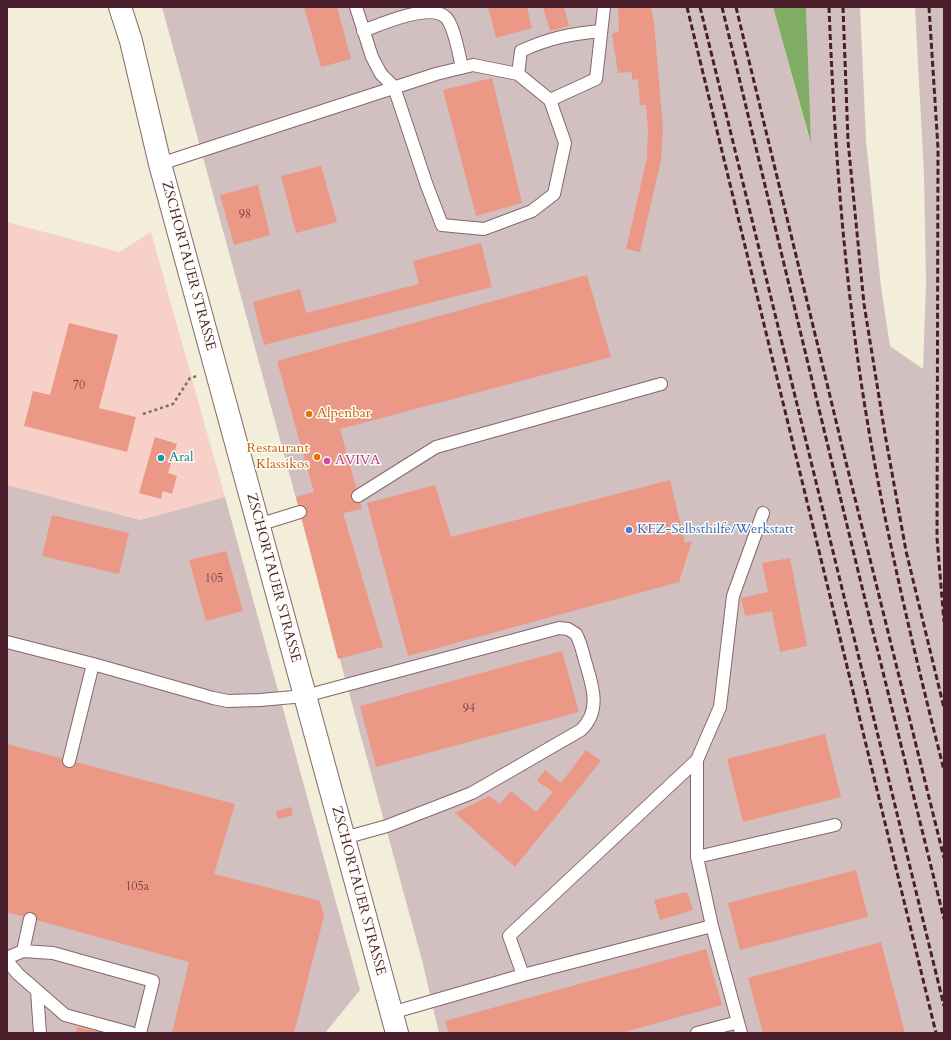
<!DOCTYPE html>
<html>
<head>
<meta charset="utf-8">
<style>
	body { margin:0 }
	#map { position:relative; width:951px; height:1040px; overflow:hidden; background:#f2eed9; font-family:Cardo,serif }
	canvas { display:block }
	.frame { position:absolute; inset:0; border:8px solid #4a1f2b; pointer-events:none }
</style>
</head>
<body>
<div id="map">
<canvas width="951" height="1040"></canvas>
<div class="frame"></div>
</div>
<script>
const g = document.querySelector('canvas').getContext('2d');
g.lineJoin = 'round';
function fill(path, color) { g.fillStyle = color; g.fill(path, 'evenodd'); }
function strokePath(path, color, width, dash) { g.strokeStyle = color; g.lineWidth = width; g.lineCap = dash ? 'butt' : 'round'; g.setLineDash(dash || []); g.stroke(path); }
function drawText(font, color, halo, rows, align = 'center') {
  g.font = font + ' Cardo,serif'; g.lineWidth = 3; g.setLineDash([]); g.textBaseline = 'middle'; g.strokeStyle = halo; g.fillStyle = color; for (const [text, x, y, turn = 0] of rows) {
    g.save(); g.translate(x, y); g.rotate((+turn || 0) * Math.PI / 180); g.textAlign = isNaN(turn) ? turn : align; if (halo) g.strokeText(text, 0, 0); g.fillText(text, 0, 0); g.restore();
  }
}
const built = new Path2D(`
	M7,222L119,252L151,232L225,497L140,520L7,485Z`);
const industrial = new Path2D(`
	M162,7H773L810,142L806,7H860L866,140L881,287L890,346L923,369L926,283L924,174L915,7H944V1033H439L422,960Z
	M7,485L140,520L225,497L360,990L325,1033H7Z`);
const forest = new Path2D(`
	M773,7H806L811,144Z`);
const building = new Path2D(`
	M304,7H337L351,59L321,67Z
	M488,7H527L532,28L496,38Z
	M543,7H564L569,26L550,31Z
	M618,7H651L654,23L663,129L661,160L640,252L626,249L647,158L648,130L646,105H640L638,79L632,80V72L618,73L612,34L619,31Z
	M492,78L522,203L476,216L443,90Z
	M321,166L337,222L296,233L281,176Z
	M258,185L270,235L234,245L220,195Z
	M481,243L492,287L264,345L253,302L300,289L306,313L419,284L413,261Z
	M587,275L611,357L340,429L362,509L343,513L383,647L338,659L296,497L314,492L277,361Z
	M69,323L118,335L99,408L136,417L127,452L24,426L33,391L50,395Z
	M155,437L177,444L168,473L177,476L172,494L163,491L161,499L139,493Z
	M670,480L685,543L692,541L679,582L408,656L367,503L435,485L451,537Z
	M52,515L129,533L119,574L42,556Z
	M226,551L243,611L206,621L189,560Z
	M790,558L807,646L780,652L772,611L745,616L741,598L768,592L762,563Z
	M562,651L579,712L376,767L360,706Z
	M825,734L841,797L743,822L727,759Z
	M7,744L235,804L214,874L320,901L324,916L294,1033H172L189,962L7,912Z
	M586,750L601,761L515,867L455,813L489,796L500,804L511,791L536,812L553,792L537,781L545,770L561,783Z
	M291,807L293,815L278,819L276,811Z
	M856,870L868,917L740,950L728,903Z
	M687,892L693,910L660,920L654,900Z
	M881,942L905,1033H763L748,978Z
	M706,949L722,1005L621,1033H449L445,1021Z
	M77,1027L100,1032V1033H76Z`);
const path = new Path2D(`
	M143,414L173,404L190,378L197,376`);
const lane = new Path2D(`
	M363,31C381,24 435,0 448,20C456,33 458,52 462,67
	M518,74L521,51C549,38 570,34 601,31
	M550,100L596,79L604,7
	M160,164L436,74L473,65L518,74L550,100L565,143L554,194L532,211L484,229L442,225L426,183L394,87L381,74L372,57L356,7
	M358,496L436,447L661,384
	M258,525L300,512
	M7,642L93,664L69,761
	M93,664L213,698L228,701L260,700L305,696L559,628L568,629L576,634C581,643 583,654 586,664C593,687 601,711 581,730L472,793L387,826L344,838
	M697,760L720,707L733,596L763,513
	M697,857L835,825
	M712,926L523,975L509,936L697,760V857L712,926L741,1033
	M23,951L30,919
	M7,958L23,951L53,953L153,981L140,1033
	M7,961L18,974L65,1015L131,1033
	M37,991L40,1033
	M391,1013L523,975
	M697,1033L738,1022`);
const secondary = new Path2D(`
	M120,7L131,41L160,164L397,1033`);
const rail = new Path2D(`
	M687,7L936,1033
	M700,7L944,1006
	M722,7L860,579L944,919
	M736,7L843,450L944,858
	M829,7C833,107 839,206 851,306C869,463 905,617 944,770
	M843,7L848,141L864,304L885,434L906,551L944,708
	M929,7L938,148L937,538L944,622`);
const markers = [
	[309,414,4,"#e8710a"],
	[317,457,4,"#e8710a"],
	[161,458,4,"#0f9aa8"],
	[327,461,4,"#d1479c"],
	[629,530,4,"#3f7fe0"]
];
const numberNames = [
	["98",245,215],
	["70",79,386],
	["105",214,579],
	["94",469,709],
	["105a",137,887]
];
const streetNames = [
	["ZSCHORTAUER STRASSE",188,266,75],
	["ZSCHORTAUER STRASSE",273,578,75],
	["ZSCHORTAUER STRASSE",358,891,75]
];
const foodNames = [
	["Alpenbar",317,414],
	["Restaurant",309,449,"right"],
	["Klassikos",309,465,"right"]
];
const cultureNames = [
	["Aral",169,458]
];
const hotelNames = [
	["AVIVA",335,461]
];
const shopNames = [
	["KFZ-Selbsthilfe/Werkstatt",637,530]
];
fill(built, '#f7d1c7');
fill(industrial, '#d2bfc0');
fill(forest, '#80ac65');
fill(building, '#eb9886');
strokePath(lane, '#856768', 14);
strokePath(secondary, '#856768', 24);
strokePath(path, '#856768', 2.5, [3, 3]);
strokePath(lane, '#fff', 12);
strokePath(secondary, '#fff', 22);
strokePath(rail, '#4a1f2b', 3, [6, 3]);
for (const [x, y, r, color] of markers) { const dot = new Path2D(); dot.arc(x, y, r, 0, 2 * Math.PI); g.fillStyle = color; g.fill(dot); strokePath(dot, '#fdfcf7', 1.5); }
drawText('12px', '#723d42', null, numberNames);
drawText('14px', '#4a1f2b', '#fdfcf7', streetNames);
drawText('14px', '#c56008', '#fdfcf7', foodNames, 'left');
drawText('14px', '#0d838f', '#fdfcf7', cultureNames, 'left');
drawText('14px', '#b23c85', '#fdfcf7', hotelNames, 'left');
drawText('14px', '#366cbe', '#fdfcf7', shopNames, 'left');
</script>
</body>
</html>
